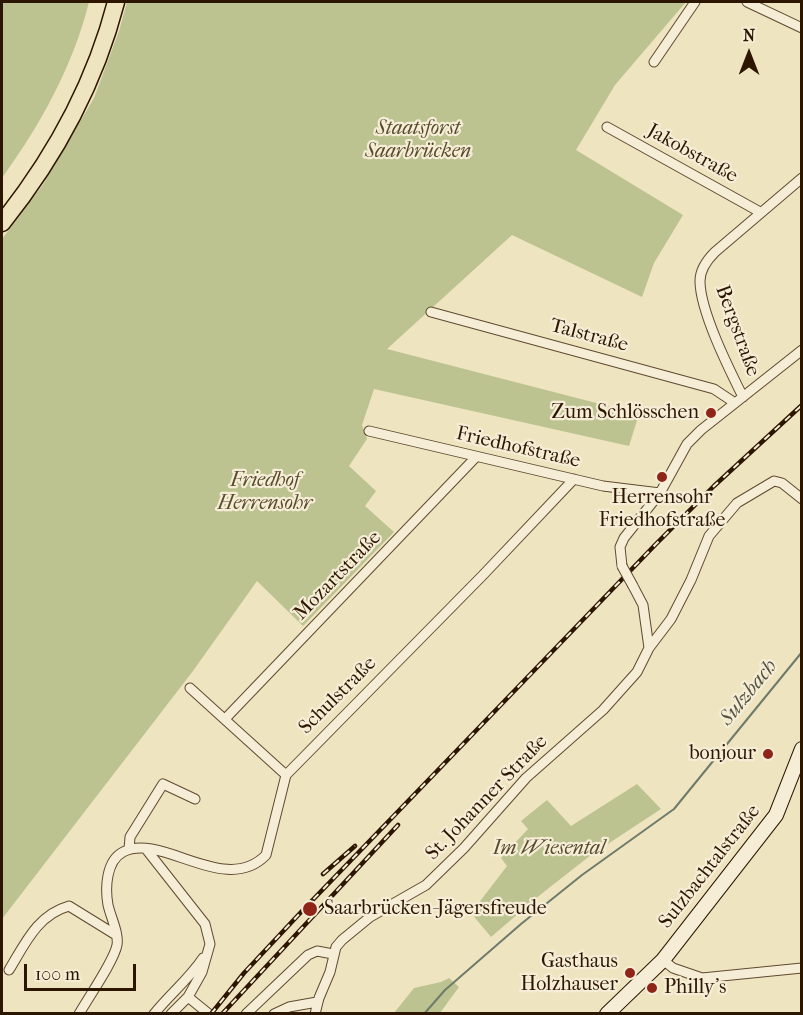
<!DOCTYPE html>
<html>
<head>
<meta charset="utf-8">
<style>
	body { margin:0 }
	#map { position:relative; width:803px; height:1015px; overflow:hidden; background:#efe4c0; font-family:"IM FELL French Canon",serif }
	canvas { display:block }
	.frame { position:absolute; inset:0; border:3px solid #2d1600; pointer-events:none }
	.north { position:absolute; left:719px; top:24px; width:60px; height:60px; -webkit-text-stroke:4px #f5edd6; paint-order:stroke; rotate:0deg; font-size:16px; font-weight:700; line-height:24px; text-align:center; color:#2d1600 }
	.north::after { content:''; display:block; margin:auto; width:21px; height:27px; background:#2d1600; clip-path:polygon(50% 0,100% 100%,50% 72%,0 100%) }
	.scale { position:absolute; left:24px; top:964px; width:112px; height:27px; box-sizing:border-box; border:3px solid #2d1600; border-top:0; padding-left:8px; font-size:18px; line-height:21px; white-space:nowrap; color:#2d1600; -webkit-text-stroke:4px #f5edd6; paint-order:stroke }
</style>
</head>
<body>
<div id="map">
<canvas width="803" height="1015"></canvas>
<div class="frame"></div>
<div class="north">N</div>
<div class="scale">100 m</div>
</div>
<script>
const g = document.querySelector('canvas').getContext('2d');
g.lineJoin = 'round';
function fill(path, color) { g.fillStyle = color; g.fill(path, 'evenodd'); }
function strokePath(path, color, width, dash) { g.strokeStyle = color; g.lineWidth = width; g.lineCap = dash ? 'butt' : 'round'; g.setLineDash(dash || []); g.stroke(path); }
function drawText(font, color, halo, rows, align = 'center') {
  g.font = font + ' "IM FELL French Canon",serif'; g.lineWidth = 4.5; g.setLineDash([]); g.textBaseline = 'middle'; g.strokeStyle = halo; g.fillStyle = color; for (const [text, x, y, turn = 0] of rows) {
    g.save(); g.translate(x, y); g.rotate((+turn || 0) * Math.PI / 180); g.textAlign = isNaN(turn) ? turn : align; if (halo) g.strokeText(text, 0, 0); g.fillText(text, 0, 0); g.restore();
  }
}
const green = new Path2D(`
	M2,2H89C73,66 41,124 2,178Z
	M127,2H686L615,85L576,150L683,215L654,263L642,297L512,235L387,349L639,414L629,446L374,389L362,425L367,439L349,466L376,491L365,506L394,532L303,626L257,581L193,671L2,919V239L42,186L94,98L119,31Z
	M637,784L661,809L591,855L540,895L491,937L471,913L507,866L501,858L528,829L521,821L547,800L571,826Z
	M449,978L459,987L440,1013H394L414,988L441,982Z`);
const stream = new Path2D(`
	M424,1014L445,990L521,924L582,875L674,809L802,652`);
const minor = new Path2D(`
	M747,2L802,28
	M654,62L695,2
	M607,127L760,212
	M431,312L714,389L735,403
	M743,397C729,369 700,311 700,281C700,269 707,260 715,252L802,178
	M369,431L603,486L660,493
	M622,566L620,547L624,538L660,493L687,444L701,430L802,350
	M649,648L671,619L691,580L709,536L737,503L774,481L782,483L802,499
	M190,688L286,775
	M225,719L476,457
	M129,849L130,837L163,784L195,799
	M146,849L205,924L210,944L202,972L188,997L171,1014
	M663,960L673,968L702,978L802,968
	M9,970C25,944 37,915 69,906L116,935
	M188,997L209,1014
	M79,1014C88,998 114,961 117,945C119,933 111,918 108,905C105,888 106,861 123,852C162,832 225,897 266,855L286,775L483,575L574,479
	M154,1014C170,994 189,979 203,958
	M246,1014L308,955L317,951L333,954
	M274,1014L289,1007L317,1002
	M315,1014L319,998L330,972L336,947L342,940L370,917L426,885L464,848L526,778L603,710L637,672L649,648L643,605L633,586`);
const secondary = new Path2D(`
	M607,1014L663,960L776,815L802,749`);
const motorway = new Path2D(`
	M2,223C54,158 95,83 116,2`);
const rail = new Path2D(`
	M323,874L355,846
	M211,1014L244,973L303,910L656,544L714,486L802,405
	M222,1014L398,825`);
const minorBridge = new Path2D(`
	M622,566L633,586`);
const markers = [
	[711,413,6,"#8f2418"],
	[662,477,6,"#8f2418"],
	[768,754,6,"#8f2418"],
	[310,909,8,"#8f2418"],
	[630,973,6,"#8f2418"],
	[652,988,6,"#8f2418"]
];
const parkNames = [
	["Staatsforst",418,129],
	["Saarbrücken",418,152],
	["Friedhof",265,481],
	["Herrensohr",265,504],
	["Im Wiesental",549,849]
];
const streetNames = [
	["Jakobstraße",692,154,29],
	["Bergstraße",737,331,70],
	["Talstraße",589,336,15],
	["Friedhofstraße",518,448,13],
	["Mozartstraße",338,576,-46],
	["Schulstraße",338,696,-45],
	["St. Johanner Straße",487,798,-46],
	["Sulzbachtalstraße",710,867,-52]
];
const poiNames = [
	["Zum Schlösschen",699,413],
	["Herrensohr",662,498,"center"],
	["Friedhofstraße",662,521,"center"],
	["bonjour",756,754],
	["Saarbrücken-Jägersfreude",324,909,"left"],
	["Gasthaus",618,962],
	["Holzhauser",618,985],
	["Philly's",664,988,"left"]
];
const waterNames = [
	["Sulzbach",749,693,-51]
];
fill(green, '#bcc391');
strokePath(stream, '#6e7b6b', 2);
strokePath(minor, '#5e4a30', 11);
strokePath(secondary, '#2d1600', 16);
strokePath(motorway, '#2d1600', 19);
strokePath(minor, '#f5edd6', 9);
strokePath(secondary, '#f5edd6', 14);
strokePath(motorway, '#efe4c0', 16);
strokePath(rail, '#2d1600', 4.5);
strokePath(rail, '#f5edd6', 2, [7]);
strokePath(minorBridge, '#5e4a30', 11, []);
strokePath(minorBridge, '#f5edd6', 9);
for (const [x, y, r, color] of markers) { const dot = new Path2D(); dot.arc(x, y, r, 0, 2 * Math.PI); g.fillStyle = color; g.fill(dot); strokePath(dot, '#f5edd6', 2); }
drawText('italic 20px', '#584a2c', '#f5edd6', parkNames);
drawText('20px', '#2d1600', '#f5edd6', streetNames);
drawText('20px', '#2d1600', '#f5edd6', poiNames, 'right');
drawText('italic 21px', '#53513f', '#f5edd6', waterNames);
</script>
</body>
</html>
